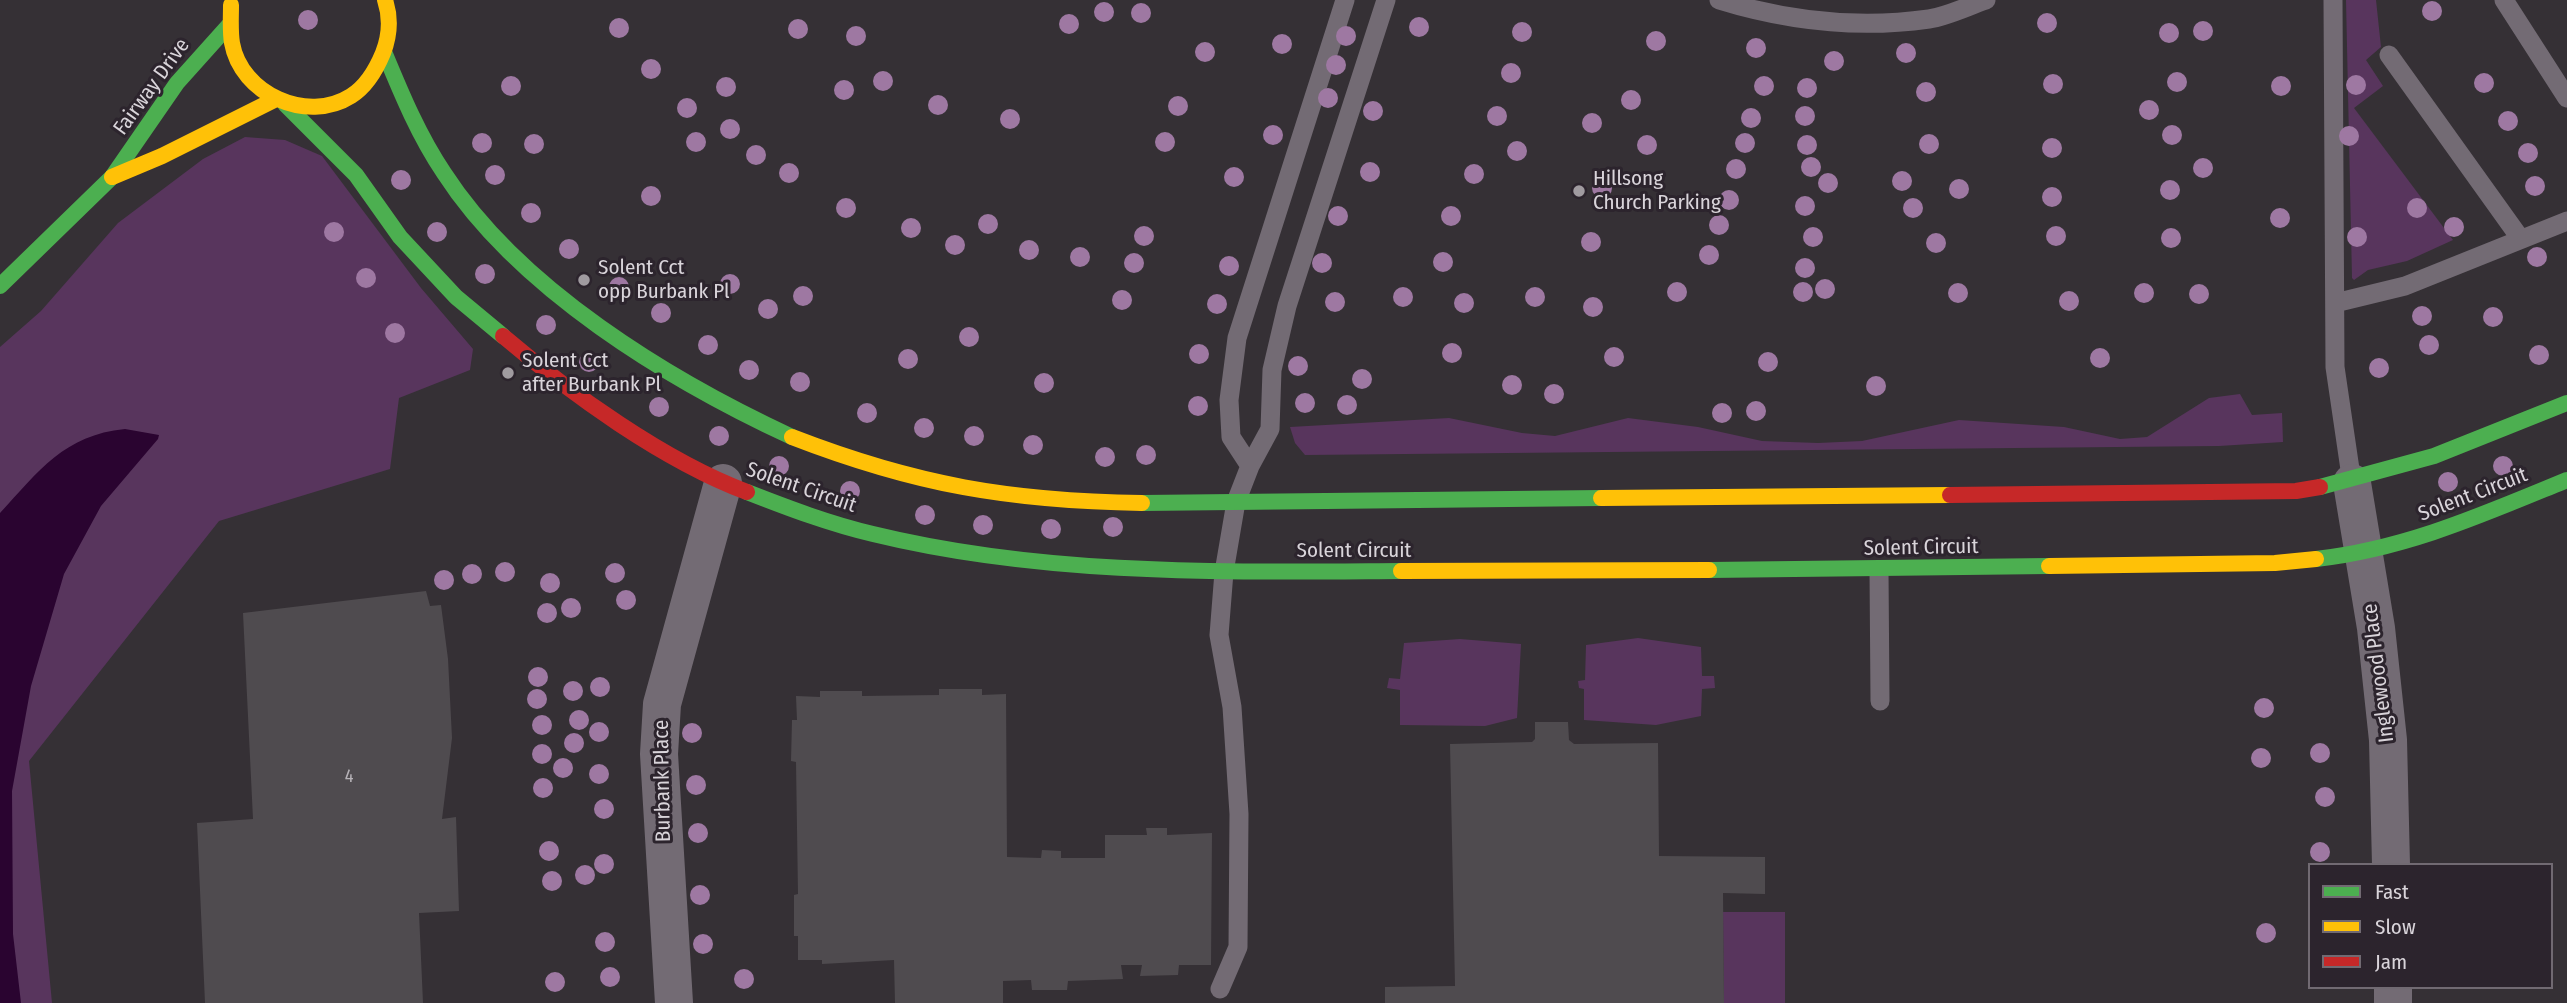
<!DOCTYPE html>
<html>
<head>
<meta charset="utf-8">
<style>
	body { margin:0 }
	#map { position:relative; width:2567px; height:1003px; overflow:hidden; background:#353035; font-family:"Fira Sans Condensed",sans-serif }
	canvas { display:block }
	.legend { position:absolute; left:2308px; top:863px; width:245px; height:126px; box-sizing:border-box; background:#2c242d; border:2px solid #716a72; margin:0; padding:9px 12px; list-style:none; font-size:21px; color:#d9d4da }
	.legend li { display:flex; align-items:center; gap:14px; height:35px }
	.legend b { width:35px; border:2px solid #716a72 }
</style>
</head>
<body>
<div id="map">
<canvas width="2567" height="1003"></canvas>
<ul class="legend">
<li><b style="height:9px;background:#4caf50"></b>Fast</li>
<li><b style="height:9px;background:#ffc107"></b>Slow</li>
<li><b style="height:9px;background:#c62828"></b>Jam</li>
</ul>
</div>
<script>
const g = document.querySelector('canvas').getContext('2d');
g.lineJoin = 'round';
function fill(path, color) { g.fillStyle = color; g.fill(path, 'evenodd'); }
function strokePath(path, color, width, dash) { g.strokeStyle = color; g.lineWidth = width; g.lineCap = dash ? 'butt' : 'round'; g.setLineDash(dash || []); g.stroke(path); }
function drawText(font, color, halo, rows, align = 'center') {
  g.font = font + ' "Fira Sans Condensed",sans-serif'; g.lineWidth = 6; g.setLineDash([]); g.textBaseline = 'middle'; g.strokeStyle = halo; g.fillStyle = color; for (const [text, x, y, turn = 0] of rows) {
    g.save(); g.translate(x, y); g.rotate((+turn || 0) * Math.PI / 180); g.textAlign = isNaN(turn) ? turn : align; if (halo) g.strokeText(text, 0, 0); g.fillText(text, 0, 0); g.restore();
  }
}
const green = new Path2D(`
	M2346,0H2376L2381,47L2366,60L2383,86L2354,108L2453,240L2407,261L2368,270L2354,280L2352,278Z
	M245,137L285,140L322,156L421,288L473,349L470,370L399,398L390,469L219,521L29,761L52,1003H0V347L41,311L118,223L203,159Z
	M2240,394L2252,415L2282,413L2283,442L2219,446L1305,455L1295,443L1290,427L1449,418L1522,433L1555,436L1628,418L1698,427L1762,441L1818,443L1862,441L1959,420L2064,427L2120,439L2147,437L2209,398Z
	M1638,638L1701,647L1702,676H1714L1715,688L1702,689L1701,716L1656,725L1584,720V689L1579,688L1578,681L1585,680L1586,645Z
	M1460,639L1521,644L1517,718L1485,726L1400,725V690L1387,688L1389,678L1400,679L1404,643Z
	M1723,912H1785V1003H1724Z`);
const water = new Path2D(`
	M125,429L159,435L158,439L101,506L64,574L31,686L12,791L13,934L21,1003H0V513C39,471 64,435 125,429Z`);
const building = new Path2D(`
	M426,591L430,606L441,605L448,659L452,738L442,819L456,817L459,911L419,913L423,1003H205L197,823L253,819L243,613Z
	M939,689H982V695L1006,694L1007,857L1041,858L1042,850L1061,851V858H1105V835H1147L1146,828H1167V835L1212,833L1211,965H1179L1178,975L1140,976L1142,965H1121L1123,979L1068,981L1067,990H1032L1031,980L1003,981V1003H895L894,960L822,964V960H798V936H794V895L798,894L796,762L791,761L792,720H797L796,696L820,697V691H862V696L939,695Z
	M1535,722H1568L1569,740L1574,744L1658,743L1659,856L1765,857V894L1723,893L1724,1003H1385V987L1455,986L1450,744L1532,742L1535,739Z`);
const lane = new Path2D(`
	M1719,0C1787,21 1858,29 1929,19C1948,16 1968,6 1986,0
	M2333,0L2335,367L2352,483
	M2504,0L2567,98
	M2389,55L2520,238
	M2335,303L2405,286L2567,221
	M1250,466L1231,437L1229,400L1237,338L1345,0
	M1879,570L1880,701
	M1220,989L1238,947L1239,814L1232,707L1219,635L1224,572L1236,502L1250,466L1270,429L1272,370L1287,306L1386,0`);
const street = new Path2D(`
	M2352,483L2376,628L2388,740L2391,865
	M2393,987V1003
	M674,1003L659,754L662,704L723,483`);
const fast = new Path2D(`
	M385,54C402,95 419,136 444,173C519,289 669,380 792,437
	M285,104L356,175L400,237L456,297L503,336
	M0,286L112,177L177,83L229,25
	M2320,487L2434,456L2567,403
	M747,492C788,508 830,524 873,534C1045,576 1224,572 1401,571
	M1142,503L1601,498
	M2316,559C2406,549 2484,514 2567,480
	M1709,570L2049,566`);
const slow = new Path2D(`
	M231,5C231,17 230,31 232,43C241,94 307,124 351,96C367,86 376,70 383,53C390,35 391,18 385,0
	M112,177L162,156L274,100
	M792,437C916,485 1010,501 1142,503
	M1601,498L1950,495
	M2049,566L2275,563L2316,559
	M1401,571L1709,570`);
const jam = new Path2D(`
	M503,336C570,393 664,461 747,492
	M1950,495L2296,491L2320,487`);
const trees = [
	[2432,11],
	[1104,12],
	[1141,13],
	[308,20],
	[2047,23],
	[1069,24],
	[1419,27],
	[619,28],
	[798,29],
	[2203,31],
	[1522,32],
	[2169,33],
	[856,36],
	[1346,36],
	[1656,41],
	[1282,44],
	[1756,48],
	[1205,52],
	[1906,53],
	[1834,61],
	[1336,65],
	[651,69],
	[1511,73],
	[883,81],
	[2177,82],
	[2484,83],
	[2053,84],
	[2356,85],
	[511,86],
	[1764,86],
	[2281,86],
	[726,87],
	[1807,88],
	[844,90],
	[1926,92],
	[1328,98],
	[1631,100],
	[938,105],
	[1178,106],
	[687,108],
	[2149,110],
	[1373,111],
	[1497,116],
	[1805,116],
	[1751,118],
	[1010,119],
	[2508,121],
	[1592,123],
	[730,129],
	[1273,135],
	[2172,135],
	[2349,136],
	[696,142],
	[1165,142],
	[482,143],
	[1745,143],
	[534,144],
	[1929,144],
	[1647,145],
	[1807,145],
	[2052,148],
	[1517,151],
	[2528,153],
	[756,155],
	[1811,167],
	[2203,168],
	[1736,169],
	[1370,172],
	[789,173],
	[1474,174],
	[495,175],
	[1234,177],
	[401,180],
	[1902,181],
	[1828,183],
	[2535,186],
	[1602,188],
	[1959,189],
	[2170,190],
	[651,196],
	[2052,197],
	[1729,200],
	[1805,206],
	[846,208],
	[1913,208],
	[2417,208],
	[531,213],
	[1338,216],
	[1451,216],
	[2280,218],
	[988,224],
	[1719,225],
	[2454,227],
	[911,228],
	[334,232],
	[437,232],
	[1144,236],
	[2056,236],
	[1813,237],
	[2357,237],
	[2171,238],
	[1591,242],
	[1936,243],
	[955,245],
	[569,249],
	[1029,250],
	[1709,255],
	[1080,257],
	[2537,257],
	[1443,262],
	[1134,263],
	[1322,263],
	[1229,266],
	[1805,268],
	[485,274],
	[366,278],
	[730,284],
	[619,287],
	[1825,289],
	[1677,292],
	[1803,292],
	[1958,293],
	[2144,293],
	[2199,294],
	[803,296],
	[1403,297],
	[1535,297],
	[1122,300],
	[2069,301],
	[1335,302],
	[1464,303],
	[1217,304],
	[1593,307],
	[768,309],
	[661,313],
	[2422,316],
	[2493,317],
	[546,325],
	[395,333],
	[969,337],
	[708,345],
	[2429,345],
	[1452,353],
	[1199,354],
	[2539,355],
	[1614,357],
	[2100,358],
	[908,359],
	[589,362],
	[1768,362],
	[1298,366],
	[2379,368],
	[749,370],
	[1362,379],
	[800,382],
	[1044,383],
	[1512,385],
	[1876,386],
	[1554,394],
	[1305,403],
	[1347,405],
	[1198,406],
	[659,407],
	[1756,411],
	[867,413],
	[1722,413],
	[924,428],
	[719,436],
	[974,436],
	[1033,445],
	[1146,455],
	[1105,457],
	[779,466],
	[2503,466],
	[2448,482],
	[850,491],
	[925,515],
	[983,525],
	[1113,527],
	[1051,529],
	[505,572],
	[615,573],
	[472,574],
	[444,580],
	[550,583],
	[626,600],
	[571,608],
	[547,613],
	[538,677],
	[600,687],
	[573,691],
	[537,699],
	[2264,708],
	[579,720],
	[542,725],
	[599,732],
	[692,733],
	[574,743],
	[2320,753],
	[542,754],
	[2261,758],
	[563,768],
	[599,774],
	[696,785],
	[543,788],
	[2325,797],
	[604,809],
	[698,833],
	[549,851],
	[2320,852],
	[604,864],
	[585,875],
	[552,881],
	[700,895],
	[2266,933],
	[605,942],
	[703,944],
	[610,977],
	[744,979],
	[555,982]
];
const markers = [
	[1579,191,7,"#a09ba0"],
	[584,280,7,"#a09ba0"],
	[508,373,7,"#a09ba0"]
];
const numberNames = [
	["4",349,777]
];
const streetNames = [
	["Fairway Drive",152,87,-54],
	["Solent Circuit",801,488,19],
	["Solent Circuit",2473,495,-21],
	["Solent Circuit",1921,548,-1],
	["Solent Circuit",1354,551],
	["Inglewood Place",2379,673,-97],
	["Burbank Place",663,781,-91]
];
const poiNames = [
	["Hillsong",1593,179],
	["Church Parking",1593,203],
	["Solent Cct",598,268],
	["opp Burbank Pl",598,292],
	["Solent Cct",522,361],
	["after Burbank Pl",522,385]
];
fill(green, '#58355d');
fill(water, '#2a0430');
fill(building, '#4f4b4f');
strokePath(lane, '#736b74', 19);
strokePath(street, '#736b74', 38);
strokePath(fast, '#4caf50', 16);
strokePath(slow, '#ffc107', 16);
strokePath(jam, '#c62828', 16);
g.fillStyle = '#9e78a2';
for (const [x, y] of trees) { g.beginPath(); g.arc(x, y, 10, 0, 2 * Math.PI); g.fill(); }
for (const [x, y, r, color] of markers) { const dot = new Path2D(); dot.arc(x, y, r, 0, 2 * Math.PI); g.fillStyle = color; g.fill(dot); strokePath(dot, '#2c242d', 2.5); }
drawText('18px', '#b6b2b7', null, numberNames);
drawText('21px', '#d9d4da', '#2c242d', streetNames);
drawText('21px', '#d9d4da', '#2c242d', poiNames, 'left');
</script>
</body>
</html>
